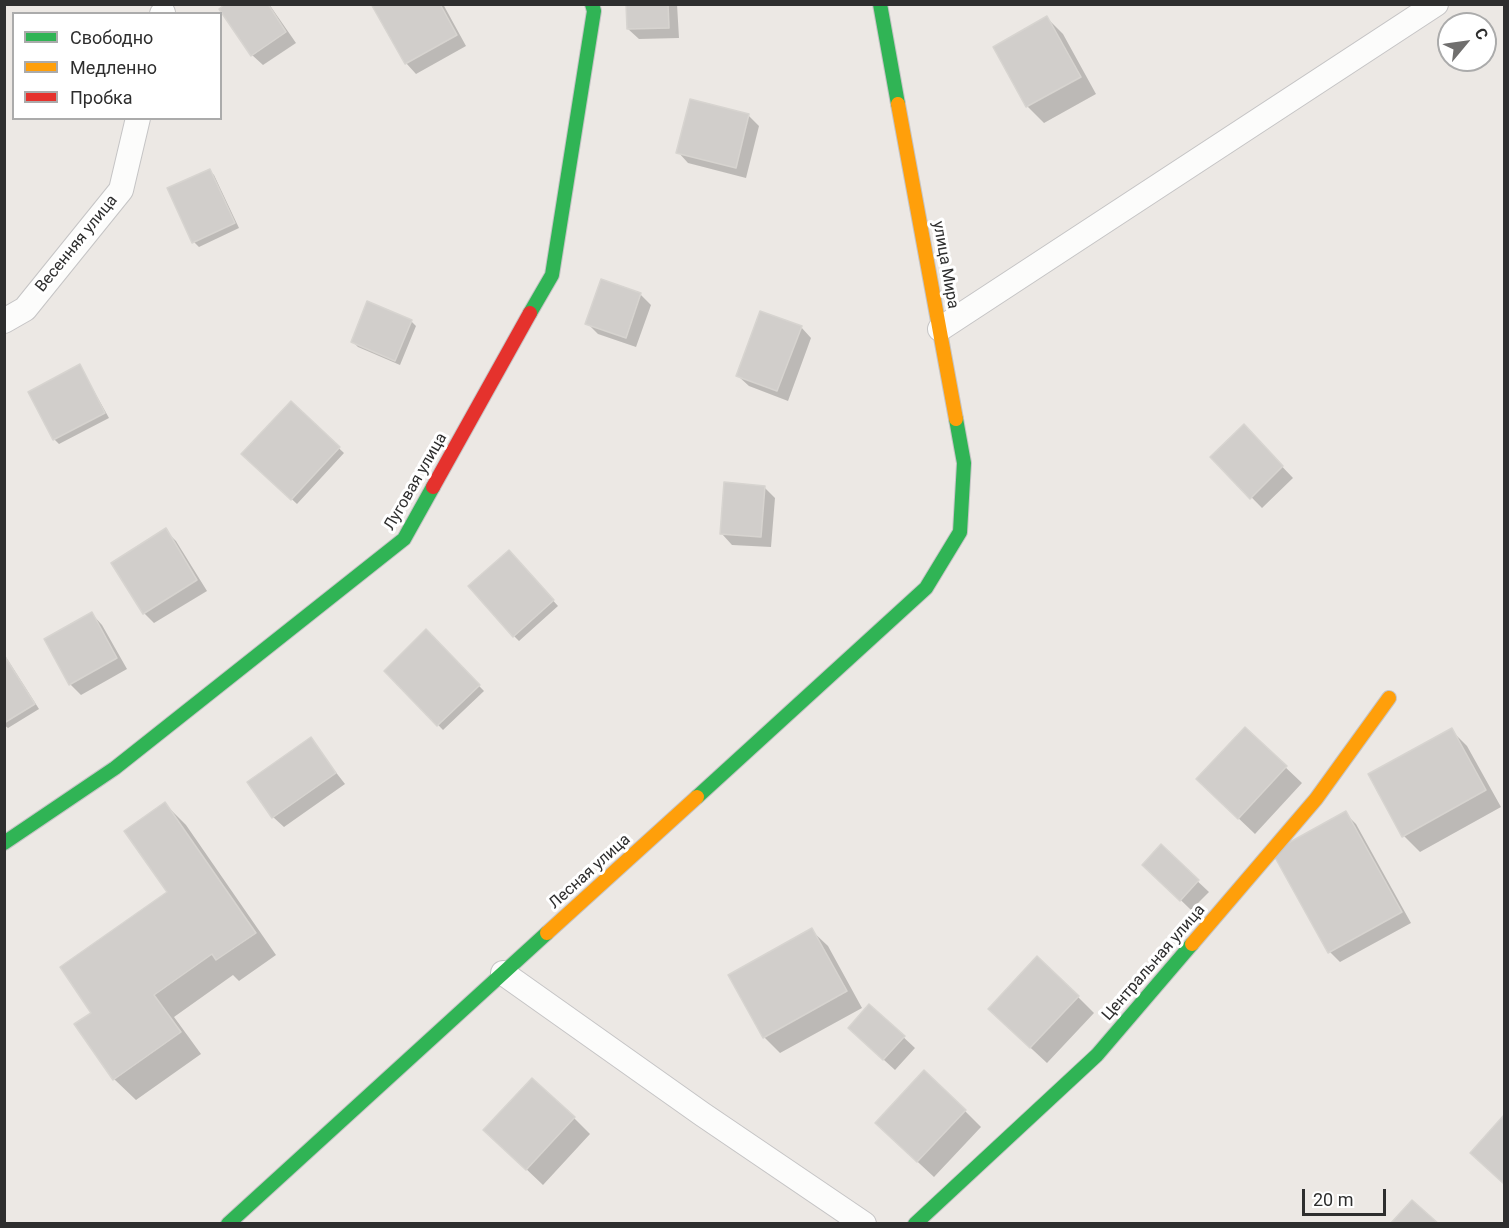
<!DOCTYPE html>
<html>
<head>
<meta charset="utf-8">
<style>
	body { margin:0 }
	#map { position:relative; width:1509px; height:1228px; overflow:hidden; background:#ece8e4; font-family:Roboto,sans-serif }
	canvas { display:block }
	.frame { position:absolute; inset:0; border:6px solid #2e2e2e; pointer-events:none }
	.legend { position:absolute; left:12px; top:12px; width:210px; height:108px; box-sizing:border-box; background:#fff; border:2px solid #ababab; margin:0; padding:8px 10px; list-style:none; font-size:18px; color:#2e2e2e }
	.legend li { display:flex; align-items:center; gap:12px; height:30px }
	.legend b { width:30px; border:2px solid #ababab }
	.north { position:absolute; left:1437px; top:12px; width:60px; height:60px; box-sizing:border-box; background:#fff; border:2px solid #ababab; border-radius:50%; rotate:61deg; font-size:16px; font-weight:700; line-height:24px; text-align:center; color:#2e2e2e }
	.north::after { content:''; display:block; margin:auto; width:21px; height:27px; background:#706f6e; clip-path:polygon(50% 0,100% 100%,50% 72%,0 100%) }
	.scale { position:absolute; left:1302px; top:1189px; width:84px; height:27px; box-sizing:border-box; border:3px solid #2e2e2e; border-top:0; padding-left:8px; font-size:18px; line-height:21px; white-space:nowrap; color:#2e2e2e; -webkit-text-stroke:4px #fff; paint-order:stroke }
</style>
</head>
<body>
<div id="map">
<canvas width="1509" height="1228"></canvas>
<div class="frame"></div>
<ul class="legend">
<li><b style="height:8px;background:#30b455"></b>Свободно</li>
<li><b style="height:8px;background:#ff9f0a"></b>Медленно</li>
<li><b style="height:8px;background:#e5322d"></b>Пробка</li>
</ul>
<div class="north">С</div>
<div class="scale">20 m</div>
</div>
<script>
const g = document.querySelector('canvas').getContext('2d');
g.lineJoin = 'round';
function fill(path, color) { g.fillStyle = color; g.fill(path, 'evenodd'); }
function strokePath(path, color, width, dash) { g.strokeStyle = color; g.lineWidth = width; g.lineCap = dash ? 'butt' : 'round'; g.setLineDash(dash || []); g.stroke(path); }
function drawText(font, color, halo, rows, align = 'center') {
  g.font = font + ' Roboto,sans-serif'; g.lineWidth = 6; g.setLineDash([]); g.textBaseline = 'middle'; g.strokeStyle = halo; g.fillStyle = color; for (const [text, x, y, turn = 0] of rows) {
    g.save(); g.translate(x, y); g.rotate((+turn || 0) * Math.PI / 180); g.textAlign = isNaN(turn) ? turn : align; if (halo) g.strokeText(text, 0, 0); g.fillText(text, 0, 0); g.restore();
  }
}
const shadow = new Path2D(`
	M228,4H269L296,43L263,65L252,55Z
	M373,4H443L466,46L416,74L406,63Z
	M627,4H677L679,38L639,39L628,29Z
	M1047,18L1063,34L1096,94L1044,123L1028,107L995,47Z
	M748,115L759,126L746,178L688,163L678,152Z
	M209,170L214,175L239,228L199,247L194,242Z
	M640,294L651,305L636,347L598,334L587,323Z
	M411,321L416,326L400,365L358,347L353,342Z
	M801,327L811,338L788,401L749,386L738,376Z
	M80,366L109,418L59,444L54,439Z
	M291,403L344,453L297,504L243,454Z
	M1254,437L1293,478L1262,508L1212,457Z
	M764,487L775,498L771,547L732,545L722,534Z
	M165,530L176,541L207,591L154,623L144,613Z
	M513,556L558,606L519,641L514,636Z
	M92,614L102,625L127,669L81,695L70,684Z
	M426,632L484,691L443,730L386,671Z
	M4,654L39,709L8,728L4,725Z
	M1245,729L1302,783L1255,834L1214,795Z
	M1451,730L1467,746L1501,807L1420,852L1404,836Z
	M310,739L345,784L284,827L273,817Z
	M165,804L186,825L276,955L239,981L233,975L174,1017L201,1054L136,1100L114,1079L93,1013L169,893Z
	M1345,813L1356,824L1411,923L1340,962L1330,952Z
	M1161,847L1209,892L1191,910L1155,875Z
	M811,930L828,946L862,1008L780,1053L764,1037Z
	M1078,997L1094,1013L1047,1063L1006,1025Z
	M870,1006L915,1048L895,1070L860,1038Z
	M965,1111L981,1127L934,1177L893,1139Z
	M574,1118L590,1134L543,1185L502,1146Z
	M1504,1118V1184L1472,1153Z`);
const building = new Path2D(`
	M225,4H268L286,32L251,56L219,9Z
	M371,4H440L457,35L405,64Z
	M626,4H668L669,28L627,29Z
	M1047,16L1081,77L1026,107L993,47Z
	M690,99L749,114L736,168L676,153Z
	M210,169L235,223L192,243L167,188Z
	M601,279L641,293L626,338L585,324Z
	M367,301L412,320L395,361L351,342Z
	M760,311L802,326L777,391L736,376Z
	M80,364L105,413L53,440L28,392Z
	M291,401L340,447L291,500L241,454Z
	M1244,424L1283,466L1250,499L1210,457Z
	M724,482L765,486L761,537L720,534Z
	M166,528L197,580L143,614L111,563Z
	M509,550L554,600L513,637L468,586Z
	M92,612L117,658L69,685L44,639Z
	M426,629L480,685L437,726L384,671Z
	M4,655L35,704L4,723Z
	M1245,727L1287,766L1238,819L1196,779Z
	M1452,728L1486,790L1402,837L1368,774Z
	M311,737L336,773L272,818L247,782Z
	M165,802L256,933L216,960L212,954L154,995L181,1032L113,1080L74,1024L91,1013L60,967L167,892L124,831Z
	M1346,811L1402,912L1328,953L1272,852Z
	M1161,844L1199,880L1180,901L1142,865Z
	M812,928L847,991L763,1038L728,975Z
	M1037,956L1079,996L1030,1048L988,1009Z
	M869,1004L905,1036L883,1060L848,1028Z
	M924,1070L966,1110L917,1162L875,1123Z
	M532,1078L575,1117L526,1170L483,1130Z
	M1504,1115V1184L1470,1153Z
	M1412,1200L1439,1224H1390Z`);
const street = new Path2D(`
	M162,14L163,13
	M4,321L25,309L121,190L138,118
	M940,329L1436,4
	M503,973L702,1114L864,1224`);
const fast = new Path2D(`
	M880,4L898,104
	M530,313L552,275L594,11L592,4
	M697,797L926,588L960,532L964,463L956,419
	M4,843L115,768L404,539L433,487
	M228,1224L547,933
	M915,1224L1097,1055L1192,944`);
const slow = new Path2D(`
	M898,104L956,419
	M547,933L697,797
	M1192,944L1316,799L1389,698`);
const jam = new Path2D(`
	M433,487L530,313`);
const streetNames = [
	["Весенняя улица",77,244,-51],
	["улица Мира",945,265,80],
	["Луговая улица",416,482,-60],
	["Лесная улица",590,872,-42],
	["Центральная улица",1154,963,-49]
];
fill(shadow, '#0003');
fill(building, '#d1cecb');
strokePath(building, '#d7d4d0', 1.5);
strokePath(street, '#c5c4c5', 26);
strokePath(fast, '#c5c4c5', 16);
strokePath(slow, '#c5c4c5', 16);
strokePath(jam, '#c5c4c5', 16);
strokePath(street, '#fcfcfb', 24);
strokePath(fast, '#30b455', 14);
strokePath(slow, '#ff9f0a', 14);
strokePath(jam, '#e5322d', 14);
drawText('16px', '#2e2e2e', '#fff', streetNames);
</script>
</body>
</html>
